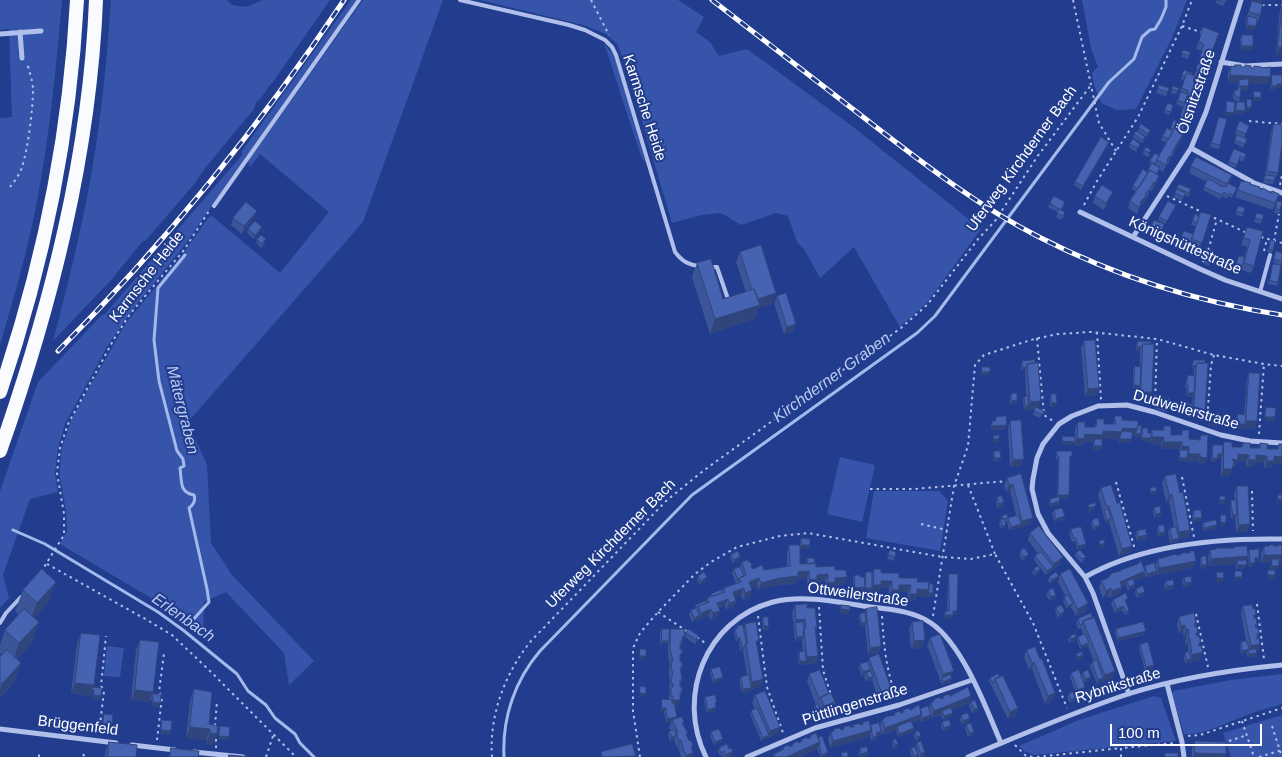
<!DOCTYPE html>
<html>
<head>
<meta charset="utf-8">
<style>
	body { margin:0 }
	#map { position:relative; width:1282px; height:757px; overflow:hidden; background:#223d8d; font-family:Arial,sans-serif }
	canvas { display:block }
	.scale { position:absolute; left:1110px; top:724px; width:152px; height:22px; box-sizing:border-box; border:2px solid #fff; border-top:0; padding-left:6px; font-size:15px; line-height:18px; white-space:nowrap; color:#fff; -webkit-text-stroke:4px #223d8d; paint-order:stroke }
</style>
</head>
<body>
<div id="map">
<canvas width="1282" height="757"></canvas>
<div class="scale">100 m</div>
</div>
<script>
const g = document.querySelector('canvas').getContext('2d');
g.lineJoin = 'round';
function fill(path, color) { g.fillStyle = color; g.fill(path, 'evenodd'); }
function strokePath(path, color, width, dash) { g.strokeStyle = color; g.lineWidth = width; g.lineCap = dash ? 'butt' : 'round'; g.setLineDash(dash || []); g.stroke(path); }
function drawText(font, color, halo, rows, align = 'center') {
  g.font = font + ' Arial,sans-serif'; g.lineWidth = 4; g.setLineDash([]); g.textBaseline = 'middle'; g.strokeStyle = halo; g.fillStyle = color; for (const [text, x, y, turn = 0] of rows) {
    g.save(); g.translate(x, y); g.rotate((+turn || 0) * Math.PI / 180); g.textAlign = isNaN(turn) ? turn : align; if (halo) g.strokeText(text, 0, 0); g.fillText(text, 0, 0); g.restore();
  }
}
const green = new Path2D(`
	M0,0H62C56,67 50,134 37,201C28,249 14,297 0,345V118L12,117L9,29L0,30Z
	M111,0H227L232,5L246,7L263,0H330L273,82C266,88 264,97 256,102L254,109L202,172L196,182L146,240L142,242L111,280L53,341C68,284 82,228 92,170C102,114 107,57 111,0Z
	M351,0H357L181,250L136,305L108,345L65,424L58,448L55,473L58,492L30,499L3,575L9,598L0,608V491L38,382L101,316L105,314L242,155V151Z
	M363,0H443L363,222L188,422L207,465L211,543L232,575L314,661L289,685L284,653L226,592L204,602L203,635L161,604L60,544L67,531L66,511L60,478V466L62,448L71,420L126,323L186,250L208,218L212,216L280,273L329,212L260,154L250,167L248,161Z
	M480,0H678L704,17L696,32L710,42L719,56L747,49L852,126L981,229L926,304L900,327L854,247L820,278L804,249L797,242L788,216L776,213L741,225L721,213L701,215L672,223L624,61L617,44L606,34L583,25Z
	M1082,0H1187L1172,38L1136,109L1117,110L1101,103L1094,85L1092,73L1098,67L1091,48Z
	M604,43L615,57L645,161L642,159Z
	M840,457L875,465L862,522L827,514Z
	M874,491H939L948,501L940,551L866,538Z
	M107,646L124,648L120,677L104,676Z
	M1282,674V704C1272,707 1261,710 1252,713C1232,720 1204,736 1184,734L1172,695L1173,691L1231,680Z
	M1154,696L1161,698L1176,741L1035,755L1024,751L1019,746L1079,720Z
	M1282,715V757H1231L1223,733Z`);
const stream = new Path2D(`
	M185,255L158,288L154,340L159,381L177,451L183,459L184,466L180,468C182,482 179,492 194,495C196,501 193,505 189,508L207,589L209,602L191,622
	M13,530L45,544L158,612L183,630L237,674L248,691L266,705L275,718L295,734L300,743L314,757
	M504,757C502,718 515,680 540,651L692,495L917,333L935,316L1109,82L1134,59L1142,37L1150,30L1155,29L1161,19L1166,7V0`);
const path = new Path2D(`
	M591,0L609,35
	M1073,0L1099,123L1116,151
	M1262,5H1282
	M1182,26L1204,33
	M1249,121L1282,124
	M1280,185L1282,175
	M10,187C14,182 20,174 22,167C28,149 33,109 33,89C33,82 29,70 27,63
	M1167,196L1202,212
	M1084,205L1097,181L1138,117L1182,26L1192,0
	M1208,215L1247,233
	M1261,237L1282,243
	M1274,241L1279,214
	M1264,251L1267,239
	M1203,262L1208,251L1217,219
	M1097,332L1101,400
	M1037,338L1044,415L1053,421
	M1155,404L1157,339
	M1207,422L1211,365L1214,355
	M1259,434L1264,364
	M1182,477L1194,537
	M1116,482L1135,550
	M968,485L995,554
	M870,489H914L1007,481
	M1252,491L1253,531
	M921,524L947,530
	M47,564L147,620L172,635L211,672L296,757
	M41,572L64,535V514L57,473L60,448L68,424L114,339L130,314L184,250L209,211
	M1257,604L1264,659
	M819,607L823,670L831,695
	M658,612L688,632
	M1196,614L1208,667
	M758,616L767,687L783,733
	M882,616C884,647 886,670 897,699
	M933,616L954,486L968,446L975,365L984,355L1034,339L1058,334L1091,332L1157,339L1214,355L1264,364L1282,366
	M697,637L705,643
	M833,702L838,714
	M1242,721L1254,757
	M215,726L217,701
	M1272,726L1282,757
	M99,733L104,691L101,686L106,636
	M1188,736L1200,735L1282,708
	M157,740L162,697L159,692L164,653
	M1229,741L1247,735
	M1015,745L1026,756L1036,757
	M216,748V735
	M83,754L85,757
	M39,757V751
	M266,757L273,736
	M492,757C489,715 505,673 531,641L666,501L703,471L901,328L927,305L979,238L995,221L1037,157L1091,85
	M640,757L633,711V648L640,633L658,612L695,574L711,562L737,547L780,536L808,533L942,557L971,559L995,554L1033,623L1067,708
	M1037,757L1121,748
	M1121,757V748L1175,743
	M1259,757L1282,750`);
const service = new Path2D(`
	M460,0L569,25L585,30L605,40L612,47L616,55L675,252C682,261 688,265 700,266
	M214,206L359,0
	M709,267H717L728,299
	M1260,292L1270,255
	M0,623L6,613L21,597`);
const minor = new Path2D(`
	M20,32L22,58
	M0,34L41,31
	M1221,62L1245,66L1282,64
	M1191,148L1254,183L1282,193
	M1080,212L1200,269L1225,280L1282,299
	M1133,237L1191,148L1206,112L1241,0
	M1085,577C1141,545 1219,538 1282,539
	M1167,684L1182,742L1184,757
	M1129,694L1093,593L1085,577L1048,533L1038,514L1032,489L1033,479L1037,458L1043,444L1059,424L1072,416L1098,406L1127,405L1154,412L1221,435L1250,441L1282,443
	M0,729L116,743
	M132,745L175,750
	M194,752L243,757
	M706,757C676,697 705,620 773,602C802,595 833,601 863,606C886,609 912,610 931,623C963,645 986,708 1001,743
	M747,757L815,728L899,705L972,680
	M968,757C1021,735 1074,712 1128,694C1178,678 1230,670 1282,665`);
const trunk = new Path2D(`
	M0,392C43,266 70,133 77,0
	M0,451C51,306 90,154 96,0`);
const rail = new Path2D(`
	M712,0C767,42 821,85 876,127C928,167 980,207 1039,237C1115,276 1197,302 1282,315
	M58,351C165,243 260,126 344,0`);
const wall = new Path2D(`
	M1217,0H1227L1226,2H1225L1223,6L1216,3Z
	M1252,1L1260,15L1258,22H1256L1255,30L1246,29V19Z
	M1281,7H1282V54H1276L1279,16Z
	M1203,27L1209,60L1210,61L1206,71V73L1203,80L1195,77L1193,82L1199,94L1188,128L1184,126L1182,132V140L1175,149L1173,156H1171L1168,164H1167L1163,172L1159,170L1157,174V183L1152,191L1150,190L1147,198H1146L1144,203L1140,207L1137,214L1128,208L1130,201L1136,192L1132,189L1133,186L1147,172L1151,165L1149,164L1150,161L1159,156L1167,143L1161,140L1163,136L1170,130L1174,120L1178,122L1183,107L1176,104L1184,80L1181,79L1184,70L1194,76L1202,51L1196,49Z
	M1242,35L1252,50H1241L1240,39Z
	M1183,50L1190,52L1188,59L1181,57Z
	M1235,65L1241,67L1254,68V66L1261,68L1268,84L1249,83L1247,90H1241L1240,98L1239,102L1245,111L1243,114H1235L1236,105L1237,102H1239L1233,99V93L1235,90H1237L1238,83L1228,82V73L1231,66L1234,67Z
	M1272,75L1282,84L1280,88L1276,87L1275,90H1270L1271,78Z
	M1159,85L1169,88L1166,96L1156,93Z
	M1173,86L1179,88L1176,94L1171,93Z
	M1168,103L1173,105L1169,115L1164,113Z
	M1218,121L1220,145L1219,149L1210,147Z
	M1240,121L1249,126L1244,138L1247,139L1243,148L1234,143L1237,135L1235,134Z
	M1274,124L1278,173L1273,184L1263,183L1265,175L1271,131Z
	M1139,128L1150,130L1147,137L1139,133L1144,140L1142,143L1133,138L1134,134L1138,132Z
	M1109,142L1108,145L1081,190L1074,185L1075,182Z
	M1130,144H1140L1136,152L1129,147Z
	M1234,149L1246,154L1243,162L1239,160L1235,168L1228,165Z
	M1144,150L1150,154L1148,157L1143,154Z
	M1191,166L1229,183L1236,191L1232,198L1228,196L1227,199L1222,196L1220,199L1203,190L1207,182L1189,173Z
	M1241,181L1259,188L1271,193L1279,194L1273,210L1235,197Z
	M1179,184L1190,193L1188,197L1184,195L1182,201L1174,197Z
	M1113,192L1110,199L1104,210L1093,203L1095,196Z
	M1277,201L1280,210L1279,214L1274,213Z
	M1065,202L1061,210L1064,216L1061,220L1056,217L1058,212L1048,207L1050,203Z
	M1239,206L1245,208L1242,217L1235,214Z
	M1174,209L1165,224L1158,220L1159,217Z
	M257,211L254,218L242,234L231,225L233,218Z
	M1257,213L1264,215L1260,224L1254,222Z
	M1195,214L1199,216L1211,215L1199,250L1180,243L1184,231L1193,234L1196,226L1191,225Z
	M1154,220L1164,224L1159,237L1149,233Z
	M262,227L261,230L254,239L247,233L248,229Z
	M1247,227L1254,266L1251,273L1235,268L1239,256L1244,257L1247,247L1241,245Z
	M257,240L265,243L261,248L256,243Z
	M1271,240L1273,250L1271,253L1267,252Z
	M1210,249L1215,251L1209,266L1204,264Z
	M1276,251L1282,253V262L1281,265L1273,263Z
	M740,252L772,304L758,308L754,319L710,334L692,277L697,263L723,299L746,292L736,262Z
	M1273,264L1278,282L1277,286L1268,284Z
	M777,296L796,324L793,332L784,334L774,303Z
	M1084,341L1099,388L1096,395L1085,396L1081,348Z
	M1138,341L1152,342L1149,399H1138L1139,389H1133V370L1135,366L1140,367V351H1136V344Z
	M1035,360L1038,408L1044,411L1040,418L1033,415L1035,409L1024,410L1023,400L1024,397L1026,396L1025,371H1021V365L1022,361Z
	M1194,360H1205L1202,418L1185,417L1186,408L1187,404H1192L1193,397L1186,396L1187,388H1185L1186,379L1188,375L1194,376V370H1192V363Z
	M1249,373L1255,429L1236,428V418L1238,414L1244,415L1247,380Z
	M1011,394L1016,404H1010V397Z
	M1051,394L1055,407H1050V398Z
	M1158,396L1170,399L1166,412L1156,409L1157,399Z
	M1115,416L1122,420L1138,425L1140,438L1135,437V436H1132L1130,443H1118L1119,439L1102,438V446L1100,450H1093V442H1083L1082,446H1075V429L1078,422L1085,427H1094L1097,419L1104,424H1113Z
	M996,417L1007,425L1005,429L991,430V425L992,421H995Z
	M1010,421L1021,466L1010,467L1008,428Z
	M1164,426L1171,435H1181L1182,430L1189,439L1199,440L1201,435L1204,465H1198V462L1179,461V449H1161V445L1150,444V442L1141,441V432L1143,428L1148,433H1151L1152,430H1162Z
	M1224,442L1232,447H1241L1243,443L1250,448H1259L1260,443L1267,449H1277L1279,444H1282L1271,468H1264V463H1255L1253,467H1246V462H1237L1235,467H1233L1229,476H1221V457H1217L1216,462H1211L1212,448L1213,445H1223Z
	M994,451L999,461L994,462L993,455Z
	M1057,451L1071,460H1070L1068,499L1059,498L1060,501L1058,505L1050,507L1049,503L1050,499L1057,498L1058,459H1056V454Z
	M1021,474L1033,518L1030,525L1009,530L1007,521L1005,522V529H1001L999,523L1002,516L1008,518L1016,515L1010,491L1006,492L1004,485L1007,478Z
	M1165,476L1180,493L1190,530L1188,537L1178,539L1177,542L1170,543L1168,532L1170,528L1174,527L1169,501L1166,502L1162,483Z
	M1237,486L1247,532H1236L1235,518L1231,519L1230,504L1231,500H1235L1234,494Z
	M1101,488L1117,503L1132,546L1130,553L1119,556L1109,522L1106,523L1103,514V513L1098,495Z
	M997,497L1004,502L1003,506L997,508L996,501Z
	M1154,508L1161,513L1160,517L1154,518L1153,511Z
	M1054,510L1063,520L1055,522L1052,513Z
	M1194,510L1202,518L1200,521L1193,522L1192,514Z
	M1092,520L1098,529L1093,530L1091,523Z
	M1203,523L1217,525L1215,529L1203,531L1202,526Z
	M1158,526L1165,532L1164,536L1158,537L1157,530Z
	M1071,529L1086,544L1085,547L1077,550L1075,541L1072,542L1069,533Z
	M1137,531L1147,535L1146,539L1137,541L1135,535Z
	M1030,533L1060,564L1046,575L1034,560L1035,556L1038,554L1028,540Z
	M801,538L809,549H800V541Z
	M789,545L800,564H806L807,558L815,563L816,567L835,570L847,577L844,584L835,585L833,590H826L825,581L816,582L814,587H807V578L797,579L795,584L777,585L758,590L757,586L751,588L749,598L743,600L741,596L735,598L736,601L733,608L726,610L725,606L719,608L717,618L711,620L709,616L692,622L689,614L691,610L694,609L696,605L706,601L707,598L709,597L711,594L722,591L724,588L736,583L732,573L734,569L740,567L742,562L751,567L753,569L764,570L787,567V552Z
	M1282,545V563H1279L1278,569H1270L1271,563H1261V553L1264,546H1278Z
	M890,550L895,557L894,561L887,559Z
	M1210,550L1248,556L1245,568L1236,569V564L1209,566L1208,557Z
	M1249,550L1259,558L1258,562H1255L1254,566L1249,567L1248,554Z
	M1020,552L1029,554L1027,557L1023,561L1019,555Z
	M1076,553L1086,557L1084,560L1081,563L1075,556Z
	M1181,553L1196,561L1193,568L1157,575L1156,573V575L1146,578L1144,573L1143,578L1134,581L1135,584L1134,588L1128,591L1126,585L1122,587L1120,594L1110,598L1108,596L1103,598L1099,588L1101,581L1120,571L1121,570L1144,568L1145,566H1155L1158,559L1180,555Z
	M731,555L740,556L739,560L733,563L730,558Z
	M1201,557L1206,569H1201L1200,560Z
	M874,569L881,573L917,582L933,593L932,597L917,596L915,601H908V592H898L896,597H889V588H880L878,593L871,592V591H865V576L866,572H872Z
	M1034,569H1040L1039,573L1035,576L1032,573Z
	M949,574L957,611L956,615L953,614L952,619H944V614L945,611H947L948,578Z
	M1060,574L1086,611L1076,616L1071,607L1067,609L1063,601L1064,597H1066L1058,582Z
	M855,575L860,577L865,587L863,591H854L853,578Z
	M698,576L706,580L700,585L697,580Z
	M1059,576L1057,579L1050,584L1048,580L1049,577Z
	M1184,578L1191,585L1184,587L1182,581Z
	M1166,581L1174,585L1172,589L1165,590L1164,585Z
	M56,582L48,603L34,618L39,622L31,643L17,659L21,663L14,683L0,698V657L2,655L0,653V645L5,630L19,615L15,611L23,590Z
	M1136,589L1145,592L1144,595L1137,598L1135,593Z
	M1048,591L1056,595L1055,598L1050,601L1046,595Z
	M1113,600L1127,602L1126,603L1128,614L1125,615L1122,610L1115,613L1111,604Z
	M795,605L807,608L817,627L815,631L818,656L816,663L799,665L798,656L799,652H803L802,640L795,641L792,612Z
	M1243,606L1254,618L1257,625L1256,628L1259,634L1257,639L1260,644L1258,651H1257L1256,656L1247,658V653L1241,654L1240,646L1241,642L1246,641L1241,613Z
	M1056,608L1063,615L1058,618L1055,611Z
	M866,609L881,646L878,653L868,655L865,626L861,627L859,617L860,613H865Z
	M1091,613L1112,678L1097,684L1090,666L1092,662H1094L1088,646L1087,647L1080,649L1077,640L1078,637L1083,635L1081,628L1078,629L1076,623L1078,619Z
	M763,617L768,630H763L762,621Z
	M1179,617L1196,623L1195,627L1199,646L1200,660L1185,663L1184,657L1185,653L1188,652V646H1186L1185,642L1186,639V636L1184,637L1183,633H1179L1177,624Z
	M912,622L925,640L922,648L911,649L909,629Z
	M745,624L757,646L761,687L751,689L750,691L742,693L739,680L741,677L747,675L743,651H740L739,642H736L734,632L737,626L744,627Z
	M662,629H685L684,637L680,648V660L682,667L681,671L682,680L680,686L682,692L677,707H675L676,719L684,722L683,724L687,737L689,741L693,745L692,748V756L694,757H681L678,747L677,748L674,739L670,741L668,735L669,731H671L669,728L671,722L666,723L664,712H661V702L662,699H669V694L670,691L669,690L670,678H669V669L670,666L668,656V644H660V632Z
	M1116,629L1144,635L1117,641L1115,633Z
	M81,633L94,685L93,687L101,696L100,700L92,699L93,693H91L90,696L71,693L77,644Z
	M686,633L699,636L695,644L685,637Z
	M1070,636L1075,641L1070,643L1068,640Z
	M930,638L952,678L950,682L942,685L927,645Z
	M140,640L153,692V694L159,707L152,706V700H150L149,702L131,700L136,650Z
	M1140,645L1154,665L1153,668L1145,671L1139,648Z
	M1035,647L1053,700L1045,704L1032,669L1029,670L1024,657L1027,650Z
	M869,658L890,698L879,702L872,680L866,682L864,677L865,675L862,676L859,668L860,664L868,662Z
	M711,669L723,677L721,681L713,683L710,673Z
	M1083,672L1089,680L1084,683L1081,676Z
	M1071,673L1084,691L1077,693V700L1070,703L1067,697L1069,694L1075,691L1070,677Z
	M809,674L829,694L831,713L820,717V715L816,716L814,709L815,705H816L807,681Z
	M998,674L1018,708L1016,716L1008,719L989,681L990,678Z
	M194,689L209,724L213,745L206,744V740L186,738L190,700Z
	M755,695L780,727L777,734L761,741L750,714L751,711L755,709L752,703Z
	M943,696H971L968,704L952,710V716L943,720L941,715L931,718V716L930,719L921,722L920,719L919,721L912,724L913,732L898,737L896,730L882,735L881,732L880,735L877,736L876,740L871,741L870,735L869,737L830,748L828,739L831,732H833L834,729H843L844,727H852L853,725L862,724L863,722L870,725H880L882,720L884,719L885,717L894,715V713H901L902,712L903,710L929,708L931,703L933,702L934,699H941L942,698Z
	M705,697L716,706V707L715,711L707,713L704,701Z
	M866,700L864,704L851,709L850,705L851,701Z
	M971,702L978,708L976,712L972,713L969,705Z
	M961,715L968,722L962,725L960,719Z
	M942,722L951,725L950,729L943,731L941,726Z
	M966,725L974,732L973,735L968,737L965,728Z
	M711,732L723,739L722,742L714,745L710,736Z
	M915,732L919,740L916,741L914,736Z
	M810,736L827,756L821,757L817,749L799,757H772L774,754L782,750L783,747L791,746L792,744L799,743L800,742L801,740L809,738Z
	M893,740L897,748L893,749L892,743Z
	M1195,741L1225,757H1192V748Z
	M109,742L136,757H105V752Z
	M917,743L924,756L919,757L916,746Z
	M719,748L732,755L728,757H723L722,755L720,756L718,752Z
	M860,748L868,752L867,756L860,757L859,752Z
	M911,748L917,757H912L910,752Z`);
const shadedWall = new Path2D(`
	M1254,0H1263L1262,2H1254Z
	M1248,25L1256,26L1255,30L1246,29Z
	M1242,46H1253L1252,50H1241Z
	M1278,47H1282V54H1276Z
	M1230,75L1270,77L1268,84L1239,83V80L1238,83L1228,82Z
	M1277,84H1282L1280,88L1276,87L1275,90H1270L1272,86Z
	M1239,86H1248L1247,90L1238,89V87L1237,89Z
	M1254,97L1261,98L1260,101H1253Z
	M1247,107L1251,108L1249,112L1245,111Z
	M1236,110L1245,111L1243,114H1235Z
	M1226,112L1234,113L1233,116H1224Z
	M1184,133L1182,140L1175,149L1176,145Z
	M1109,142L1108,145L1081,190L1083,186Z
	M1159,176L1157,183L1152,191L1154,184Z
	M1148,190L1144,203L1140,207L1137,214L1140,202Z
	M1113,192L1110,199L1104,210L1106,203Z
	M257,211L254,218L242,234L244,226Z
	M262,227L261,230L254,239L255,235Z
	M776,293L772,304L758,308L754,319L710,334L715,319L756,300Z
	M796,324L793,332L784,334L787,327Z
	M1137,347H1141L1140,351H1136Z
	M1193,366H1196L1194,370H1192Z
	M1026,367L1025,371H1021L1023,368Z
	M982,372H990L989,375H980Z
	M1134,385L1140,386L1139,389H1133Z
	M1099,388L1096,395L1085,396L1088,389Z
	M1141,392H1152L1149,399H1138Z
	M1188,393H1194L1193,397L1186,396Z
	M1017,400L1016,404H1010L1012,401Z
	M1041,401L1038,409L1024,410L1025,406H1028L1030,402Z
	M1052,403H1057L1055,407H1050Z
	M1194,410L1205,411L1202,418L1185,417L1186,413L1193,414Z
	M1265,417H1275L1274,421H1264Z
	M1246,421H1257L1255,429L1236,428L1237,424H1245Z
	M1209,422L1219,423L1218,427L1208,426Z
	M1007,425L1005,429L991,430L992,426Z
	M1122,428L1138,429L1135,436L1121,435L1119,439L1102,438L1101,443L1095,439L1093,442H1083L1082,446H1075L1077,438L1085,434Z
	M1136,434H1141L1140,438L1135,437Z
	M1152,437H1164L1161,445L1150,444Z
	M1142,438H1151L1150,442L1141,441Z
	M994,439H999L998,442L992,443Z
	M1120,439H1132L1130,443H1118Z
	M1062,441L1075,442L1073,445L1061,444Z
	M1163,442H1182L1179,449H1161Z
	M1094,446H1102L1100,450H1093Z
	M1182,446L1189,447L1186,454L1180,450Z
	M1189,454H1200L1198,462L1179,461L1180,458H1187Z
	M1218,454H1222L1221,458L1216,457Z
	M1238,454L1249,455L1246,462H1237L1235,467L1230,466L1232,459Z
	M1256,455L1267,456L1264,463H1255L1253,467H1246L1249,460Z
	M1274,456L1282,457V464H1273L1271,468H1264L1267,461Z
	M1200,457L1207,458L1204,465H1198Z
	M995,458H1001L999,461L994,462Z
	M1213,458L1217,459L1216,462H1211Z
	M1024,459L1021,466L1010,467L1013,460Z
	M1224,469H1232L1229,476H1221Z
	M1013,484L1010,491L1006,492L1009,485Z
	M1157,491L1155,494L1150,495L1151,492Z
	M1172,494L1169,501L1166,502L1169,495Z
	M1058,495H1069L1068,499L1057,498Z
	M1278,499H1282V502H1276Z
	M1220,500H1225L1224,504H1218Z
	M1060,501L1058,505L1050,507L1051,504Z
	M1004,502L1003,506L997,508L999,504Z
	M1096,506L1094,510L1088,512L1089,508Z
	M1161,513L1160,517L1154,518L1156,514Z
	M1233,515H1237L1235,518L1231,519Z
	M1065,516L1063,520L1055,522L1056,519Z
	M1033,518L1030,525L1009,530L1011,527L1021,524L1022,521Z
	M1194,518H1202L1200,521L1193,522Z
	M1111,519L1109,522L1106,523L1107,520Z
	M1226,522L1225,526H1219L1221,523Z
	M1250,524L1247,532H1236L1239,525Z
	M1006,525L1005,529H1001L1002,526Z
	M1100,525L1098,529L1093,530L1094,527Z
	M1217,525L1215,529L1203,531L1204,528Z
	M1190,530L1188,537L1178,539L1177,542L1170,543L1172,540L1177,538L1179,532Z
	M1165,532L1164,536L1158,537L1159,533Z
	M1147,535L1146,539L1137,541L1138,537Z
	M1105,543L1104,547L1098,548L1100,545Z
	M1086,544L1085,547L1077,550L1078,546Z
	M802,545H810L809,549H800Z
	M1132,546L1130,553L1119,556L1122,549Z
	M1029,554L1027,557L1023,561L1024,557Z
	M1264,555H1282V563H1272V559L1271,563H1261Z
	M740,556L739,560L733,563L734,560Z
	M1248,556L1245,564L1237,561L1236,564L1209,566L1211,559Z
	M1063,557L1060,564L1051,571L1054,564Z
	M1255,558H1259L1258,562H1253Z
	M1196,561L1193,568L1157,575L1159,568Z
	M1250,563H1255L1254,566L1249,567Z
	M1202,565H1207L1206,569H1201Z
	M1238,565H1247L1245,568L1236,569Z
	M1272,566H1279L1278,569H1270Z
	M1053,567L1051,571L1046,575L1047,571Z
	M1040,569L1039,573L1035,576L1036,572Z
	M809,571L807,578L797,579L795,584L777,585L758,590L761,583L798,572Z
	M1145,571L1143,578L1128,584L1127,581L1126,585L1117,589L1120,582Z
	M1157,571L1156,575L1146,578L1147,574Z
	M828,574L825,581L816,582L814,587H807L810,580L817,575Z
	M1268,575H1275L1274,579H1267Z
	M1059,576L1057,579L1050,584L1052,580Z
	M707,577L706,580L700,585L701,581Z
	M847,577L844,584L835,585L833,590H826L828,583L835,578Z
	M1235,577H1242L1241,580L1234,581Z
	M759,578L757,586L746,589L749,582Z
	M1217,578H1224L1223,582H1216Z
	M881,581H892L889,588H880L878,593L871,592L874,585Z
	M56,582L48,603L29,624L37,603Z
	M1192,582L1191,585L1184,587L1185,583Z
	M1135,584L1134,588L1128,591L1129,587Z
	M899,585H911L908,592H898L896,597H889L892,590Z
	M1174,585L1172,589L1165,590L1167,586Z
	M865,587L863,591H854L855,588Z
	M1122,587L1120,594L1110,598L1112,591Z
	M744,588L741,596L730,600L733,592Z
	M866,588H872L871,591H865Z
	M1111,588L1108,596L1103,598L1106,591Z
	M917,589L929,590L933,593L932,597L917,596L915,601H908L910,594Z
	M752,590L749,598L743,600L745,593Z
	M1145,592L1144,595L1137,598L1138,594Z
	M1056,595L1055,598L1050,601L1051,597Z
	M728,599L725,606L714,610L717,603Z
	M736,601L733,608L726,610L729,603Z
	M1073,603L1071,607L1067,609L1068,606Z
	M1088,603L1086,611L1076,616L1078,609Z
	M1123,606L1122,610L1115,613L1117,609Z
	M711,609L709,616L692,622L694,618L699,616L701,613Z
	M841,609L850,610L848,614L839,613Z
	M1129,610L1128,614L1125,615L1126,612Z
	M720,611L717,618L711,620L713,613Z
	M953,611H957L956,615L952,614Z
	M1065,611L1063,615L1058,618L1060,614Z
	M945,615H953L952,619H944Z
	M805,619L802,626L795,623L796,620Z
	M39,622L31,643L12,664L19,643Z
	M866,622L865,626L861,627L862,623Z
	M1185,625L1183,633H1179L1181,626Z
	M764,626H769L768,630H763Z
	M1188,629L1186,636L1184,637L1186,630Z
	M1146,631L1144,635L1117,641L1118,638Z
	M797,637H803L802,640L795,641Z
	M1076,637L1075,641L1070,643L1071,639Z
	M737,638H740L739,642H736Z
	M1189,639H1190L1188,646H1186Z
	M925,640L922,648L911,649L914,641Z
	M662,641H669L668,644H660Z
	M1089,643L1087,647L1080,649L1081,646Z
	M1260,644L1258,651L1248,653L1251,646Z
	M881,646L878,653L868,655L870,648Z
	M742,647H744L743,651H740Z
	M1249,649L1248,652V650L1247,653L1241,654L1242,651Z
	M1203,652L1200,660L1185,663L1187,660L1191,659L1192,655Z
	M1257,653L1256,656L1247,658L1249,654Z
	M1083,655L1081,659L1076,661L1078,657Z
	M640,656H646L645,659H639Z
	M818,656L816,663L805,664L807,657Z
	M800,661H806L805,664L799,665Z
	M1034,662L1032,669L1029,670L1032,663Z
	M21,663L14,683L0,698V690L2,684Z
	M1154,665L1153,668L1145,671L1146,667Z
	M870,670L869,673L862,676L863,672Z
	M954,671L951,678H942L943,674Z
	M1115,671L1112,678L1102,682L1105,675Z
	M723,677L721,681L713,683L714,680Z
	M873,677L871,680L866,682L868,678Z
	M1091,677L1089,680L1084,683L1085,679Z
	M952,678L950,682L942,685L943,682Z
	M1103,678L1102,682L1097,684L1098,680Z
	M763,679L761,687L751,689L750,691L742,693L743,689L750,688L752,682Z
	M75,683L94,685L92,690H94L93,693H91L90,696L71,693Z
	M1085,687L1084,691L1076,694L1078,690Z
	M135,690L153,692L149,702L131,700Z
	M892,691L890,698L879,702L882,694Z
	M640,693L646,694L644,697H639Z
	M1055,693L1053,700L1045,704L1048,696Z
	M93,695L101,696L100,700L92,699Z
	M971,696L968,704L943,714L942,711L941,715L931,718L934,711Z
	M1078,697L1077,700L1070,703L1071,700Z
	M673,700H680L677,707H670Z
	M866,700L864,704L851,709L853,706Z
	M153,702L160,703L159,707L152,706Z
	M835,702L831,713L820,717L824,706Z
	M716,707L715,711L707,713L708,710Z
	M662,708H666L664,712H661Z
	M978,708L976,712L972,713L974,709Z
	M1018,708L1016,716L1008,719L1010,712Z
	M821,711L820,715L816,716L818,713Z
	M953,713L952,716L943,720L944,716Z
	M922,714L919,721L898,730L897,727L896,730L882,735L885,728Z
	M931,715L930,719L921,722L922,718Z
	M677,717L675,721L672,720L671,722L666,723L667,719Z
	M970,718L968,722L962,725L963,721Z
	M103,724L112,725L111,729L101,728Z
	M951,725L950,729L943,731L944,728Z
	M190,727L210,729L206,740L186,738Z
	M780,727L777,734L761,741L763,738L768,735L770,731Z
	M914,728L913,732L898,737L899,734Z
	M161,730L171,731L170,735L160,734Z
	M872,730L869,737L830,748L833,741Z
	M881,731L880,735L875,737L876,733Z
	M974,732L973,735L968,737L970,733Z
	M210,733L217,734L213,745L206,744Z
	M219,736L229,737L227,740H218Z
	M675,736L674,739L670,741L672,737Z
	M877,736L876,740L871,741L873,738Z
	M921,736L919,740L916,741L917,737Z
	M723,739L722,742L714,745L715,742Z
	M681,740L678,747L677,748L679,741Z
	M820,742L817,749L799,757H786Z
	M898,744L897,748L893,749L895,745Z
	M733,751L732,755L728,757H725L726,755Z
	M828,752L827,756L822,757V755Z
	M868,752L867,756L860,757L861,754Z
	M925,752L924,756L920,757L921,754Z
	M693,753L692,757H686L687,755Z
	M1195,753L1226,754L1225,757H1193Z`);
const building = new Path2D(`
	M1218,0H1226L1225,3Z
	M1252,1L1263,4L1260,15L1249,12Z
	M1282,8V47H1278Z
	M1248,16L1257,18L1256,26L1248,25Z
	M1203,27L1219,33L1209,60L1210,61L1206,68V73L1196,70L1204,44L1199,42Z
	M1242,35H1253V46H1242Z
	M1183,50L1190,52L1189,56L1182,53Z
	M1235,65H1241V67H1245V65L1251,66V68H1254V66L1261,67V68L1271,67L1270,77L1230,75L1231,66L1235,67Z
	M1184,70L1192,73V75L1187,73L1185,77L1182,76Z
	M1187,73L1195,76L1193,82L1201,85L1199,94H1198L1196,98L1197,100L1193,107L1194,108L1190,116L1191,117L1190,120L1180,117L1189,91L1182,88Z
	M1272,75H1282V84H1277V86H1272Z
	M1249,79L1248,86H1239V80Z
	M1159,85L1169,88L1168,92L1158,89Z
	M1173,86L1179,88L1178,91L1172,89Z
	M1238,87H1241L1240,98L1234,95L1235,90H1238Z
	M1254,91L1261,92V98L1254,97Z
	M1181,92L1188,94L1185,103L1178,101Z
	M1247,99L1252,100L1251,108L1247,107Z
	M1227,101L1235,102L1234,113L1226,112Z
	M1237,102H1245V111L1236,110Z
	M1168,103L1173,105L1171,112L1165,110Z
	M1219,117L1227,119L1220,145L1212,143Z
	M1174,120L1185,125L1182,132L1175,128L1174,129L1171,128Z
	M1240,121L1249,126L1246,134L1236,130Z
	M1141,124L1150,130L1148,134L1139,128Z
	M1274,124L1282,125V144L1278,173L1267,171Z
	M1167,128L1173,132L1169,139L1163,136Z
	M1175,128L1184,133L1176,145L1175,149L1174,148L1171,157L1169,156L1167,161L1168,162L1166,165L1157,160Z
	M1136,131L1145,137L1143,140L1134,134Z
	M1237,135L1247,139L1245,144L1235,140Z
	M1101,137L1109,142L1083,186L1075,182Z
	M1133,139L1140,144L1138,148L1130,144Z
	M1146,147L1151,150L1149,153L1144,150Z
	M1234,149L1246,154L1245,158L1240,156L1237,165L1229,161Z
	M1155,153L1159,156L1155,164L1150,161Z
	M1196,157L1232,175L1227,184L1191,166Z
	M1152,163L1160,168L1156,174L1150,170L1149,172L1148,171Z
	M1143,169L1148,173L1138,189L1133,186Z
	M1150,170L1159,176L1154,184L1153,183L1149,191L1148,190L1145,195L1146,196L1140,202L1141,204L1139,207L1130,201Z
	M1265,175L1275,176L1274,181L1264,179Z
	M1208,179L1211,181L1212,180L1220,186L1226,187L1228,183L1237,188L1233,195L1230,193L1229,195L1224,192L1222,195L1204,187Z
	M1241,181L1244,182V181L1251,183L1250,184L1260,187L1259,188L1262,190L1263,188L1271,193L1272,191L1279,194L1275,203L1238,190Z
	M1179,184L1191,189L1189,193L1177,188Z
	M1102,185L1113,192L1106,203L1095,196Z
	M1177,189L1185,193L1184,197L1175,193Z
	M1054,196L1065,202L1061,210L1050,203Z
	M1168,201L1176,205L1167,221L1159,217Z
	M1277,201L1282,202L1280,210L1276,209Z
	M246,202L257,211L244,226L233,218Z
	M1239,206L1245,208L1243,213L1236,211Z
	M1059,209L1065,212L1063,216L1057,213Z
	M1201,212L1211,215L1202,243L1192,239Z
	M1257,213L1264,215L1262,220L1255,218Z
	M1195,214L1199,216L1197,223L1193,221Z
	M1154,220L1164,224L1161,233L1150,230Z
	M255,221L262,227L255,235L248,229Z
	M1247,227L1263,231L1254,266L1244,263L1250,240L1244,238Z
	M1184,231L1193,234L1190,243L1181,240Z
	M261,235L266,239L262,244L257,240Z
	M1271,240L1275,241L1273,250L1269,249Z
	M761,245L776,293L758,299L754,289L752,290L740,252Z
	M1210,249L1215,251L1210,262L1205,260Z
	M1276,251L1282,253V262L1274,259Z
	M1239,256L1245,257L1242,266L1236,265Z
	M711,259L723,299L754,289L760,305L715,319L697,263Z
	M1273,264L1281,265L1278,282L1270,281Z
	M786,293L796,324L787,327L777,296Z
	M1095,340L1099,388L1088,389L1084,341Z
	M1138,341L1152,342L1151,344H1143L1141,347H1137Z
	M1143,344H1154L1152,392H1141Z
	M1035,360V363L1027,364L1026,367L1023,368L1022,361Z
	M1194,360H1205V363H1197L1196,366H1193Z
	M1038,363L1041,401L1030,402L1027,364Z
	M1197,363H1208L1205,411L1194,410Z
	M1135,366L1141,367L1140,386L1134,385Z
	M982,367H990V372H982Z
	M1249,373H1260L1257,421H1246Z
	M1188,375L1195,376L1194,393H1188V385H1187Z
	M1017,393V400L1012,401L1011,394Z
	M1051,394H1056L1057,403H1052Z
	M1028,396V406H1025L1024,397Z
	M1158,396L1170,399L1167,408L1158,405Z
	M1187,404H1193V414L1186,413Z
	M1036,407L1044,411L1042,415L1034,411Z
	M1266,407L1276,408L1275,417H1265Z
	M1211,413H1220L1219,423L1209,422Z
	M1238,414L1246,415L1245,424H1237Z
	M1006,416L1007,425L992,426V421H996V417Z
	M1115,416H1122V420L1138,421V429L1122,428V432L1103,431V435L1085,434L1084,439L1077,438L1078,422H1085V427H1096L1097,419H1104V424H1115Z
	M1021,420L1024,459L1013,460L1010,421Z
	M1138,425H1141V434H1136Z
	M1164,426H1171V435H1182V430H1189V439L1200,440L1201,435H1208L1207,458L1200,457V454H1189V447L1182,446V442H1163L1164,437H1152V430H1164Z
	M1143,428H1148V433H1151V438H1142Z
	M1122,431L1132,432V439H1120Z
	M999,435V439H994L993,436Z
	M1063,436L1075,437V442L1062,441Z
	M1095,439H1102V446H1094Z
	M1224,442H1232V447H1242L1243,443H1250V448H1260V443L1268,444L1267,449H1278L1279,444H1282V457L1274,456V461H1267V456L1256,455V460H1249V455L1238,454V460L1232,459L1234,462L1232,469H1224Z
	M1213,445H1223L1222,454H1218L1217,459L1213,458Z
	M1180,450H1188L1187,458H1180Z
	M994,451H1000L1001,458H995Z
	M1057,451H1072V456H1070L1069,495H1058L1059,456H1057Z
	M1021,474L1033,518L1022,521L1013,484L1009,485L1007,478Z
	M1176,474L1180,493L1183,492L1190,530L1179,532L1172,494L1169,495L1165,476Z
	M1111,485L1117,503H1120L1132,546L1122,549L1109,506H1106L1101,488Z
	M1237,486H1248L1250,524L1239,525Z
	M1156,487L1157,491L1151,492L1150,488Z
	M1278,495H1282V499H1278Z
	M1002,496L1004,502L999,504L997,497Z
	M1220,496H1225V500H1220Z
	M1059,497L1060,501L1051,504L1050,499Z
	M1231,500H1236L1237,515H1233Z
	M1095,503L1096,506L1089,508L1088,505Z
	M1160,506L1161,513L1156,514L1154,508Z
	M1062,508L1065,516L1056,519L1054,510Z
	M1108,509L1111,519L1107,520L1104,510Z
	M1194,510H1201L1202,518H1194Z
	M1007,514L1008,518L1018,515L1021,524L1011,527L1008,518L1002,519V516Z
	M1221,515H1226V522L1221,523Z
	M1098,518L1100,525L1094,527L1092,520Z
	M1004,519L1006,525L1002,526L1001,520Z
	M1216,520L1217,525L1204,528L1203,523Z
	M1164,525L1165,532L1159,533L1158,526Z
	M1039,526L1063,557L1054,564L1030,533Z
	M1081,527L1086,544L1078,546L1076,538H1073L1071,529Z
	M1176,527L1179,538L1172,540L1170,528Z
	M1145,529L1147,535L1138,537L1137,531Z
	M801,538L810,539V545H802Z
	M1104,540L1105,543L1100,545L1099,541Z
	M1273,544V546H1278L1279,545H1282V555H1264V546H1269L1270,545Z
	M789,545H800V564L816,563V567L835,566V570H846L847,577L835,578V582L828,583V574L817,575V579L810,580L809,571L798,572V576L780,578L761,583L759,578L749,582L752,590L745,593L744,588L733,592L736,601L729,603L728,599L717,603L720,611L713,613L711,609L701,613L698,606L709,602L707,598L725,592L724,588L741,582L739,578L746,575L742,562L747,560L752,564L751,567L753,569L762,565L764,570L790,566Z
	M1247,546L1248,556L1211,559L1210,550L1216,549V548H1234V547Z
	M1024,548L1029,554L1024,557L1020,552Z
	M1259,549V558H1255V563H1250L1249,550Z
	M890,550L896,552L895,557L888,555Z
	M1080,550L1086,557L1082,559L1076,553Z
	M738,551L740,556L734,560L731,555Z
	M1190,551H1194L1196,561L1159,568L1158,559L1176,554V555H1181V553H1190Z
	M1041,552L1053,567L1047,571L1035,556Z
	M1206,556L1207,565H1202L1201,557Z
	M807,558H814L815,563L808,564Z
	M1272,559H1279V566H1272Z
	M1246,560L1247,565H1238L1237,561Z
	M1141,561L1145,571L1120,582L1122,587L1112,591L1111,588L1106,591L1101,581L1108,578L1112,573L1121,571V570L1138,564Z
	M1154,563L1157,571L1147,574L1145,566Z
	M1038,566L1040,569L1036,572L1034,569Z
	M740,567L744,576L739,578L738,581L734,569Z
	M42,569L56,582L37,603L23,590Z
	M874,569H881V573H899V578H918L917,582H929V590L917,589V594H910L911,585H899V590H892V581H881V585H874Z
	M1070,569L1088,603L1078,609L1060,574Z
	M1268,570H1275V575H1268Z
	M1235,571H1242V577H1235Z
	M704,572L707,577L701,581L698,576Z
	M866,572H872V588H866Z
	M1056,572L1059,576L1052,580L1049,577Z
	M1223,572L1224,578H1217L1216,573Z
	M949,574H958L957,611H953V615H945V611H949Z
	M855,575H860V577H864L865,587L855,588Z
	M1191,576L1192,582L1185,583L1184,578Z
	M1133,579L1135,584L1129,587L1127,581Z
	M1173,580L1174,585L1167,586L1166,581Z
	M929,584H933V593H928L929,590Z
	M1143,586L1145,592L1138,594L1136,589Z
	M1053,588L1056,595L1051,597L1048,591Z
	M721,590L723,593L712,596L711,594Z
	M1126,593L1128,599L1125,600L1129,610L1126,612L1123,606L1117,609L1113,600Z
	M1068,595L1073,603L1068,606L1064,597Z
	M706,601L707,603L698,606L697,610L699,616L694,618L691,610L696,608V605Z
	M807,604V608H815L817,627H815L818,656L807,657L804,628H806L805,619L796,620L795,605Z
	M841,605L850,606V610L841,609Z
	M1061,605L1065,611L1060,614L1056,608Z
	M1252,605L1253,609L1255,608L1256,615H1254V618H1256L1257,625H1255L1256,628H1258L1259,634H1257V639L1259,638L1260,644L1251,646L1243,606Z
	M877,607L881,646L870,648L866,609Z
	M24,609L39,622L19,643L5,630Z
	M860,613H865L866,622L862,623Z
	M1091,613L1093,618L1083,621L1082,625H1080L1078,619Z
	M1194,613L1196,623L1194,624L1195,627H1197L1198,633H1196L1197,636H1199L1201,643H1199V646H1201L1203,652L1192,655L1190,639H1189L1188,635H1189L1188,629L1186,630L1185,625L1181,626L1179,617Z
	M763,617H768L769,626H764Z
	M1094,617L1115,671L1105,675L1083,621Z
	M923,621L925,640L914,641L912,622Z
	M756,622L759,641H756L763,679L752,682L746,643H748L745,624Z
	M803,622L804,628L803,632V637H797L795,623Z
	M1143,622L1146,631L1118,638L1116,629Z
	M743,625L746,643L744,647H742L740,638H737L735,629L738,628L737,626Z
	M662,629H671L669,632V641H662Z
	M671,629H685L684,637H682V642H680V649H682V654H680V662H682V667H680L682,680H680V687H682V692H680V700H673V696H671V687H673V684L671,683L673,671H671L672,661H673L670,649Z
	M689,629L699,636L696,640L686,633Z
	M81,633L100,635L94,685L75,683Z
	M940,634L954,671L943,674L930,638Z
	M1075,634L1076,637L1071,639L1070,636Z
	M1085,634L1089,643L1081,646L1078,637Z
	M140,640L159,642L153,692L135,690Z
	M1247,641L1249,649L1242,651L1241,642Z
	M1148,642L1154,665L1146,667L1140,645Z
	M1035,647L1040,659H1042L1055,693L1048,696L1034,662L1032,663L1027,650Z
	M640,649H646V656H640Z
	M1256,649L1257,653L1249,654L1248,650Z
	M7,650L21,663L2,684L0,682V657Z
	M805,651L806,661H800L799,652Z
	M1082,652L1083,655L1078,657L1076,654Z
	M1189,652L1191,659L1187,660L1185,653Z
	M879,654L892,691L882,694L869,658Z
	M1097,660L1103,678L1098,680L1092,662Z
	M868,662L870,670L863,672L860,664Z
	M720,667L723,677L714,680L711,669Z
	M820,670L829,694L821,697L820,700L809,674Z
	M1079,670L1085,687L1078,690L1071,673Z
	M1088,670L1091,677L1085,679L1083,672Z
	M871,671L873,677L868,678L866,673Z
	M998,674L1000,677L995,679L993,683L990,678Z
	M749,675L751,688L743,689L741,677Z
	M950,675L952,678L943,682L942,678Z
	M1003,676L1018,708L1010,712L995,679Z
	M640,686L646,687V694L640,693Z
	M93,687L102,688L101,696L93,695L94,690H92Z
	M968,687L971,696L934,711L931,703L934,701V699L940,697L941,699L944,698L943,696L949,694L950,696Z
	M194,689L212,692L209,724L218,726L217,734L210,733V729L190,727Z
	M765,691L780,727L770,731L755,695Z
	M1076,691L1078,697L1071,700L1069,694Z
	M831,693L835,702L824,706L821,697Z
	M153,694H161L160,703L153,702V697L152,696Z
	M715,695L717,702L715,703L716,707L708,710L705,697Z
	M864,696L866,700L853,706L851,701Z
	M662,699L672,700V703H674L677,717L667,719L666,708H662Z
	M975,700L978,708L974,709L971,702Z
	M818,704L821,711L818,713L815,705Z
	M919,705L922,714L885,728L882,720L885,718V717L895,715L894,713L900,711L901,713L904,712L903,710L909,708L910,710Z
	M928,706L931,715L922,718L920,709Z
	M757,708L769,735L763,738L751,711Z
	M951,708L953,713L944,716L942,711Z
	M968,713L970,718L963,721L961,715Z
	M104,714L113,715L112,725L103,724Z
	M682,717L684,722L682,723L688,733L686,734L689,741L691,740L693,745L691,746L693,753L687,755L685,752H684L681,740L679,741L676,732H678L672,720Z
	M162,720L172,721L171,731L161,730Z
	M949,720L951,725L944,728L942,722Z
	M869,721L872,730L833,741L831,732L834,731V729L840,728L841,730L844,729V727L850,725V727H854L853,725L860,723V725L863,724V722Z
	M911,721L914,728L899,734L897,727Z
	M879,723L881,731L876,733L877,736L873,738L870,725Z
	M971,723L974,732L970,733L966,725Z
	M220,726L230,727L229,737L219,736Z
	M719,729L723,739L715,742L711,732Z
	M673,730L676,733L675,736L672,737L669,731Z
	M919,731L921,736L917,737L915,732Z
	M816,733L820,742L786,757H772L775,756L774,754L784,749L783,747L789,745L790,747L793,745L792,744L798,741L799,743L802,741L801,740L807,737L808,739L811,737L810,736Z
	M822,736L828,752L822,755L819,746L820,742L818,738Z
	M896,739L898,744L895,745L893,740Z
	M921,741L925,752L921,754L917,743Z
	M1195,741L1226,742V754L1195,753Z
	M109,742L137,745L136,757H108Z
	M632,744L636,756L602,757L601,752Z
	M727,744L729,749L731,748L733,751L726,755L724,751L721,753L719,748Z
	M867,747L868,752L861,754L860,748Z
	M915,747L918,755L914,756L911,748Z
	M171,748L199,751L198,757H170Z
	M847,752L849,757H842L841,753Z
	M1165,753H1178V757H1165Z
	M229,755L252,757H229Z`);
const streetNames = [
	["Ölsnitzstraße",1197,92,-71],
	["Karmsche Heide",644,108,72],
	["Uferweg Kirchderner Bach",1022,159,-54],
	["Königshüttestraße",1185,246,24],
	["Karmsche Heide",147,277,-52],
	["Dudweilerstraße",1186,410,16],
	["Uferweg Kirchderner Bach",611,544,-45],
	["Ottweilerstraße",858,595,8],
	["Rybnikstraße",1118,686,-17],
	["Püttlingenstraße",855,705,-17],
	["Brüggenfeld",78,726,7]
];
const waterNames = [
	["Kirchderner Graben",832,378,-36],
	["Mätergraben",182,410,76],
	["Erlenbach",183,618,35]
];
fill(green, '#3655aa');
strokePath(stream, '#a4b9ec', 3);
strokePath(path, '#b1c0eb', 2, [2.5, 4]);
strokePath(service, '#b1c0eb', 4);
strokePath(minor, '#b1c0eb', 5);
strokePath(trunk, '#fafbfe', 14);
strokePath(rail, '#fff', 5);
strokePath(rail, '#223d8d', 3, [9]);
fill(wall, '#3c5599');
fill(shadedWall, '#31457d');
fill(building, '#4663b2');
strokePath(building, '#31457d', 1);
drawText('15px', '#fff', '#223d8d', streetNames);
drawText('italic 16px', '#bccbf2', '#223d8d', waterNames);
</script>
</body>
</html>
